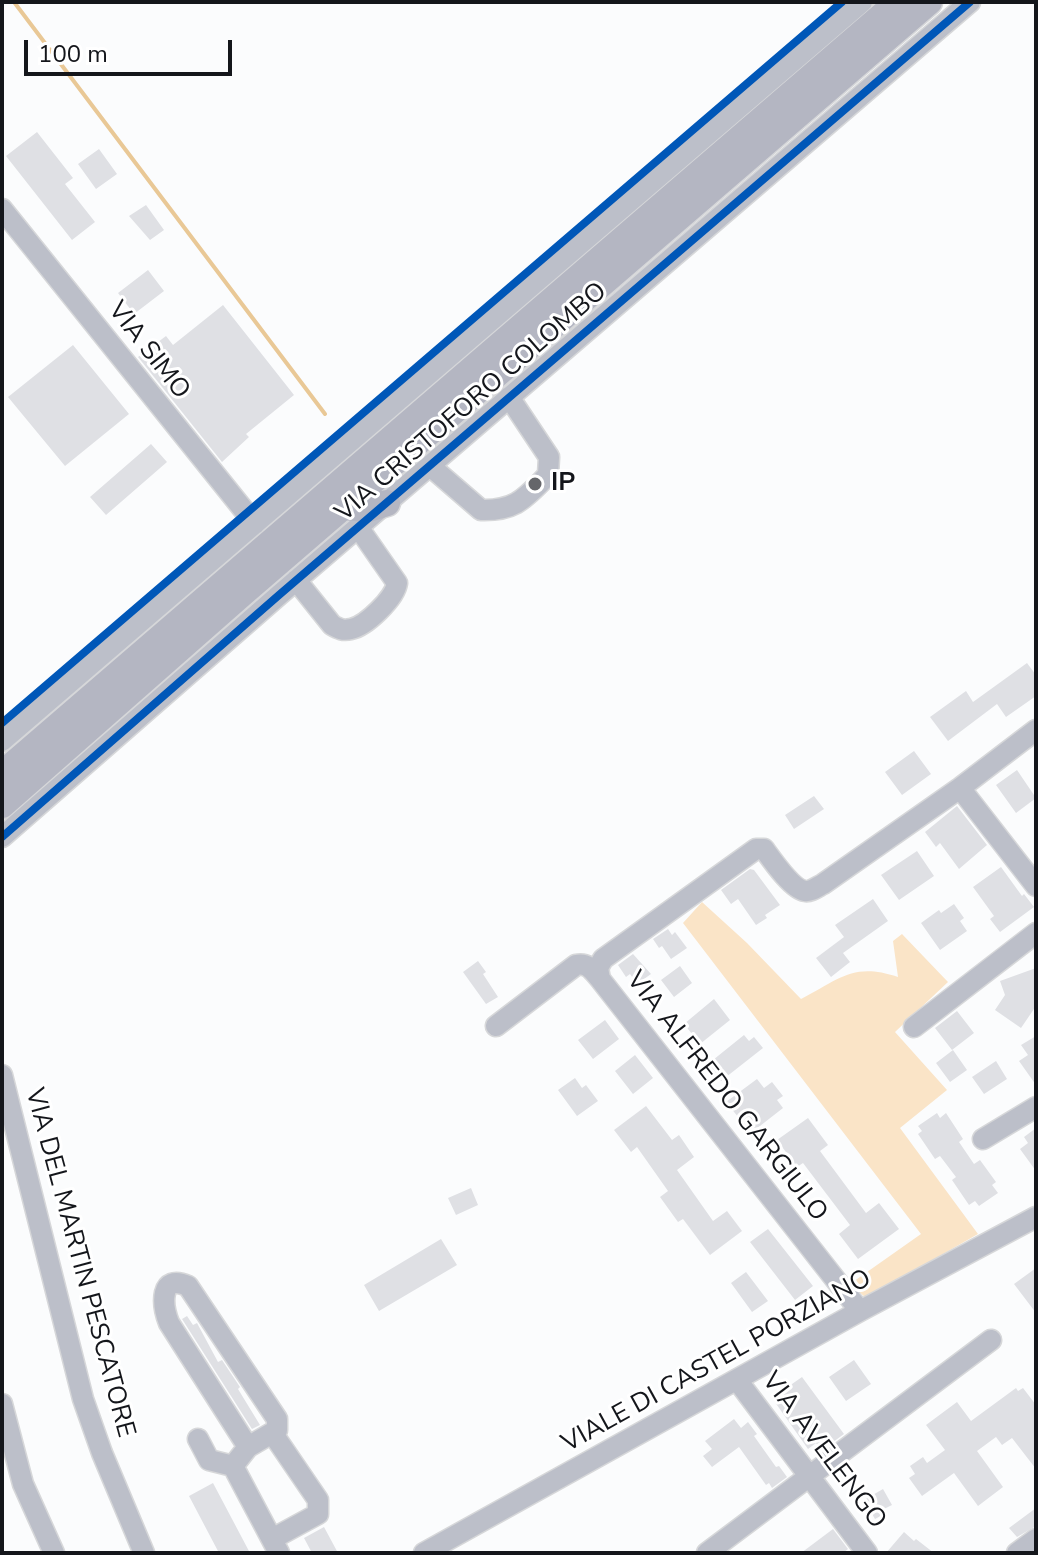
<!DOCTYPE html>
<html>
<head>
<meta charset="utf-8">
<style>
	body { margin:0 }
	#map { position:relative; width:1038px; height:1555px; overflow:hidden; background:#fbfcfd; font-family:"Nunito Sans",sans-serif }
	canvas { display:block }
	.frame { position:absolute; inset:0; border:4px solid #14161b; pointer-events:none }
	.scale { position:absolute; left:24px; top:40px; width:208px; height:36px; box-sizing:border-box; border:4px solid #14161b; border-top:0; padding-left:10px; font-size:24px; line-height:28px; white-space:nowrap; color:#14161b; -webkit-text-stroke:6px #fff; paint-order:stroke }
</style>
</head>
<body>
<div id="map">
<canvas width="1038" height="1555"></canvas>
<div class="frame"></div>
<div class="scale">100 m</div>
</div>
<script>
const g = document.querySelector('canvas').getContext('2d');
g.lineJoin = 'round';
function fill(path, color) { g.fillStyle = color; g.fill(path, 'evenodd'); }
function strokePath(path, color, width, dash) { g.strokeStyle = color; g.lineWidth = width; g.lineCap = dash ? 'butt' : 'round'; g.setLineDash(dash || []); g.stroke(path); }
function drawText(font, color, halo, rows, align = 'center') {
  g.font = font + ' "Nunito Sans",sans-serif'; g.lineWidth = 6; g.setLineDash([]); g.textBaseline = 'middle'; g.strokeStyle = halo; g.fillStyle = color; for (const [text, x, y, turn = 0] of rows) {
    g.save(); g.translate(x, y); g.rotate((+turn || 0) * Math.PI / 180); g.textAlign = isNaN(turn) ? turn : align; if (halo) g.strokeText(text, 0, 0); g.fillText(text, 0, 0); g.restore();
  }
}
const green = new Path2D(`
	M702,902L747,943L801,999C840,979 853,962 898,977L893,941L902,934L948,982L895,1032L947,1090L900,1128L978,1234L866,1298L850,1284L921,1234L683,923Z`);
const stream = new Path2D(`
	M14,2L325,414`);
const building = new Path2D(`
	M37,132L73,178L65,184L95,222L72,240L6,156Z
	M99,149L117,174L96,189L78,164Z
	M146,205L164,230L150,240L129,216Z
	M148,270L164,291L134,314L118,293Z
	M223,305L294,395L246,434L249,437L222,462L138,357L166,336L173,345Z
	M73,345L129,414L65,466L8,397Z
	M151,444L167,462L106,515L90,497Z
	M1027,663L1036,675V696L1006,717L997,704L948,741L930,717L966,691L973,702Z
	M914,751L931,774L902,795L885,772Z
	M1017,770L1036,798L1016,813L996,785Z
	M814,796L824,809L794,829L785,815Z
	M957,806L987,845L959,869L940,843L936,847L925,832Z
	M917,851L934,876L899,900L881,875Z
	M1001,867L1022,896L1024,894L1034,907L1000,932L990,919L994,916L973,887Z
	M750,869L754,870L780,905L765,915L767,918L756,925L738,899L731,904L721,890Z
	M873,899L888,921L843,953L850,962L831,977L816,958L844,937L835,925Z
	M954,904L964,918L960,921L967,931L940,950L921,923L939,910L941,913Z
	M668,929L672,935L675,932L687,948L671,959L662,946L659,948L653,939Z
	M633,954L651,974L637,984L630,974L626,977L618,965Z
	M478,961L486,972L483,974L498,997L486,1004L463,972Z
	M680,966L692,983L674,997L661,980Z
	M1036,968V1006L1021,1028L995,1010L1005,995L1000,981Z
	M714,999L730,1020L700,1044L684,1024Z
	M957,1011L974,1033L952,1050L935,1028Z
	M605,1020L619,1039L593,1059L578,1040Z
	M744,1035L749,1041L754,1037L763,1048L721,1081L708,1064Z
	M1036,1036V1085L1019,1061L1028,1055L1021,1045Z
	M953,1050L967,1070L950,1082L936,1063Z
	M635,1055L653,1078L633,1094L615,1071Z
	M996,1061L1007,1079L984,1094L972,1077Z
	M575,1078L582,1088L586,1085L598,1101L577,1116L558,1090Z
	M757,1079L764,1088L772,1082L783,1096L777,1100L783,1108L751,1133L726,1102Z
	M646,1106L672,1140L679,1135L694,1157L677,1170L713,1221L727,1211L742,1231L710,1255L683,1219L678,1222L660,1197L668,1191L637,1147L631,1152L614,1130Z
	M937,1113L940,1118L946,1113L963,1139L959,1142L974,1164L980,1160L996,1182L992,1185L998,1193L979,1206L975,1201L969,1205L952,1180L956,1177L940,1156L935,1159L918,1134L922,1131L918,1126Z
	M808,1118L828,1145L820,1151L866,1213L879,1203L899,1229L858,1259L839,1234L850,1225L803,1163L797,1167L777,1140Z
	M1036,1128V1171L1020,1149L1028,1143L1024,1137Z
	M471,1188L478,1205L456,1215L448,1198Z
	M768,1229L813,1286L795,1300L750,1242Z
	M441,1239L457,1265L379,1311L364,1285Z
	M1036,1268V1313L1014,1284Z
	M746,1272L768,1301L752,1312L731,1283Z
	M187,1316L193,1325L197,1323L218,1362L222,1360L240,1387L238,1389L260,1425L252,1429L182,1319Z
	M854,1360L871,1384L846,1401L829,1377Z
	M802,1377L844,1434L829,1445L826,1441L819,1447L816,1443L808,1449L772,1398Z
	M1016,1388L1018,1391L1023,1388L1036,1405V1469L1012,1438L1002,1445L996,1437L977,1451L1003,1487L978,1506L954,1473L922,1496L909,1478L915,1474L910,1466L923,1457L927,1463L945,1450L926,1425L957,1402L971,1421Z
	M734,1419L741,1428L748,1422L757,1434L754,1436L776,1467L779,1466L787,1477L772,1488L769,1483L766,1485L739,1447L712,1467L703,1456L712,1449L705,1441Z
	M213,1483L250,1553H219L189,1496Z
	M883,1489L892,1505L884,1509L886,1513L875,1519L864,1500Z
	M1036,1508V1526L1017,1537L1009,1528Z
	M324,1527L338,1553H312L304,1538Z
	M833,1529L848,1549L843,1553H801Z
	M904,1532L914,1541L916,1539L934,1553H886Z`);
const minor = new Path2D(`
	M2,209L255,524
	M430,466L481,510C516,511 525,498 548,475L549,457L509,397
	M296,580L332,625C339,629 343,631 351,629C366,626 395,598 397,583L358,527
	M2,741L862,2
	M960,788L1036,886
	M2,837L279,595L970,2
	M496,1026L576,965C588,962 593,971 600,979
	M914,1027L1036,933
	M2,1075L83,1399L102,1453L144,1553
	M983,1139L1036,1107
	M860,1311L600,979L598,968L603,959L756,849H764C772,860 792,889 805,891C811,892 817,887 823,884L960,788L1036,730
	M737,1380L867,1553
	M2,1404L23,1484L54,1553
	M198,1439L209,1460L233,1466
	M248,1447L169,1323C162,1305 159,1273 188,1286L277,1419V1430L248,1447L233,1466L279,1553
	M272,1539L318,1514V1500L273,1434
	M424,1553L860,1311L1036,1217
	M707,1553L991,1340
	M1017,1553L1036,1539`);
const major = new Path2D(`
	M343,507L368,509L387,503
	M2,774L898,2
	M2,805L243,593L929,2`);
const cycleway = new Path2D(`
	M2,723L842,2
	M2,837L279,595L970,2`);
const markers = [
	[535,484,8,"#65666a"]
];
const streetNames = [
	["VIA SIMO",148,351,52],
	["VIA CRISTOFORO COLOMBO",472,403,-41],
	["VIA ALFREDO GARGIULO",726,1097,52],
	["VIA DEL MARTIN PESCATORE",79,1263,75],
	["VIALE DI CASTEL PORZIANO",717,1362,-29],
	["VIA AVELENGO",823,1451,53]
];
const poiNames = [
	["IP",551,484]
];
fill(green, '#fae4c7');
strokePath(stream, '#e9c896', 4);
fill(building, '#dfe0e4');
strokePath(minor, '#d6d7d9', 23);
strokePath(major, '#d6d7d9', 29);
strokePath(minor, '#bcbfc9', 20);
strokePath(major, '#b4b6c2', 26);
strokePath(cycleway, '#0057b8', 8);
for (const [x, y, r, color] of markers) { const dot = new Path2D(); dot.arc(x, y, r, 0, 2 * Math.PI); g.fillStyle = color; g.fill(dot); strokePath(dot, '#fff', 3); }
drawText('26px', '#14161b', '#fff', streetNames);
drawText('bold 26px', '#14161b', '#fff', poiNames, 'left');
</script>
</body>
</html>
